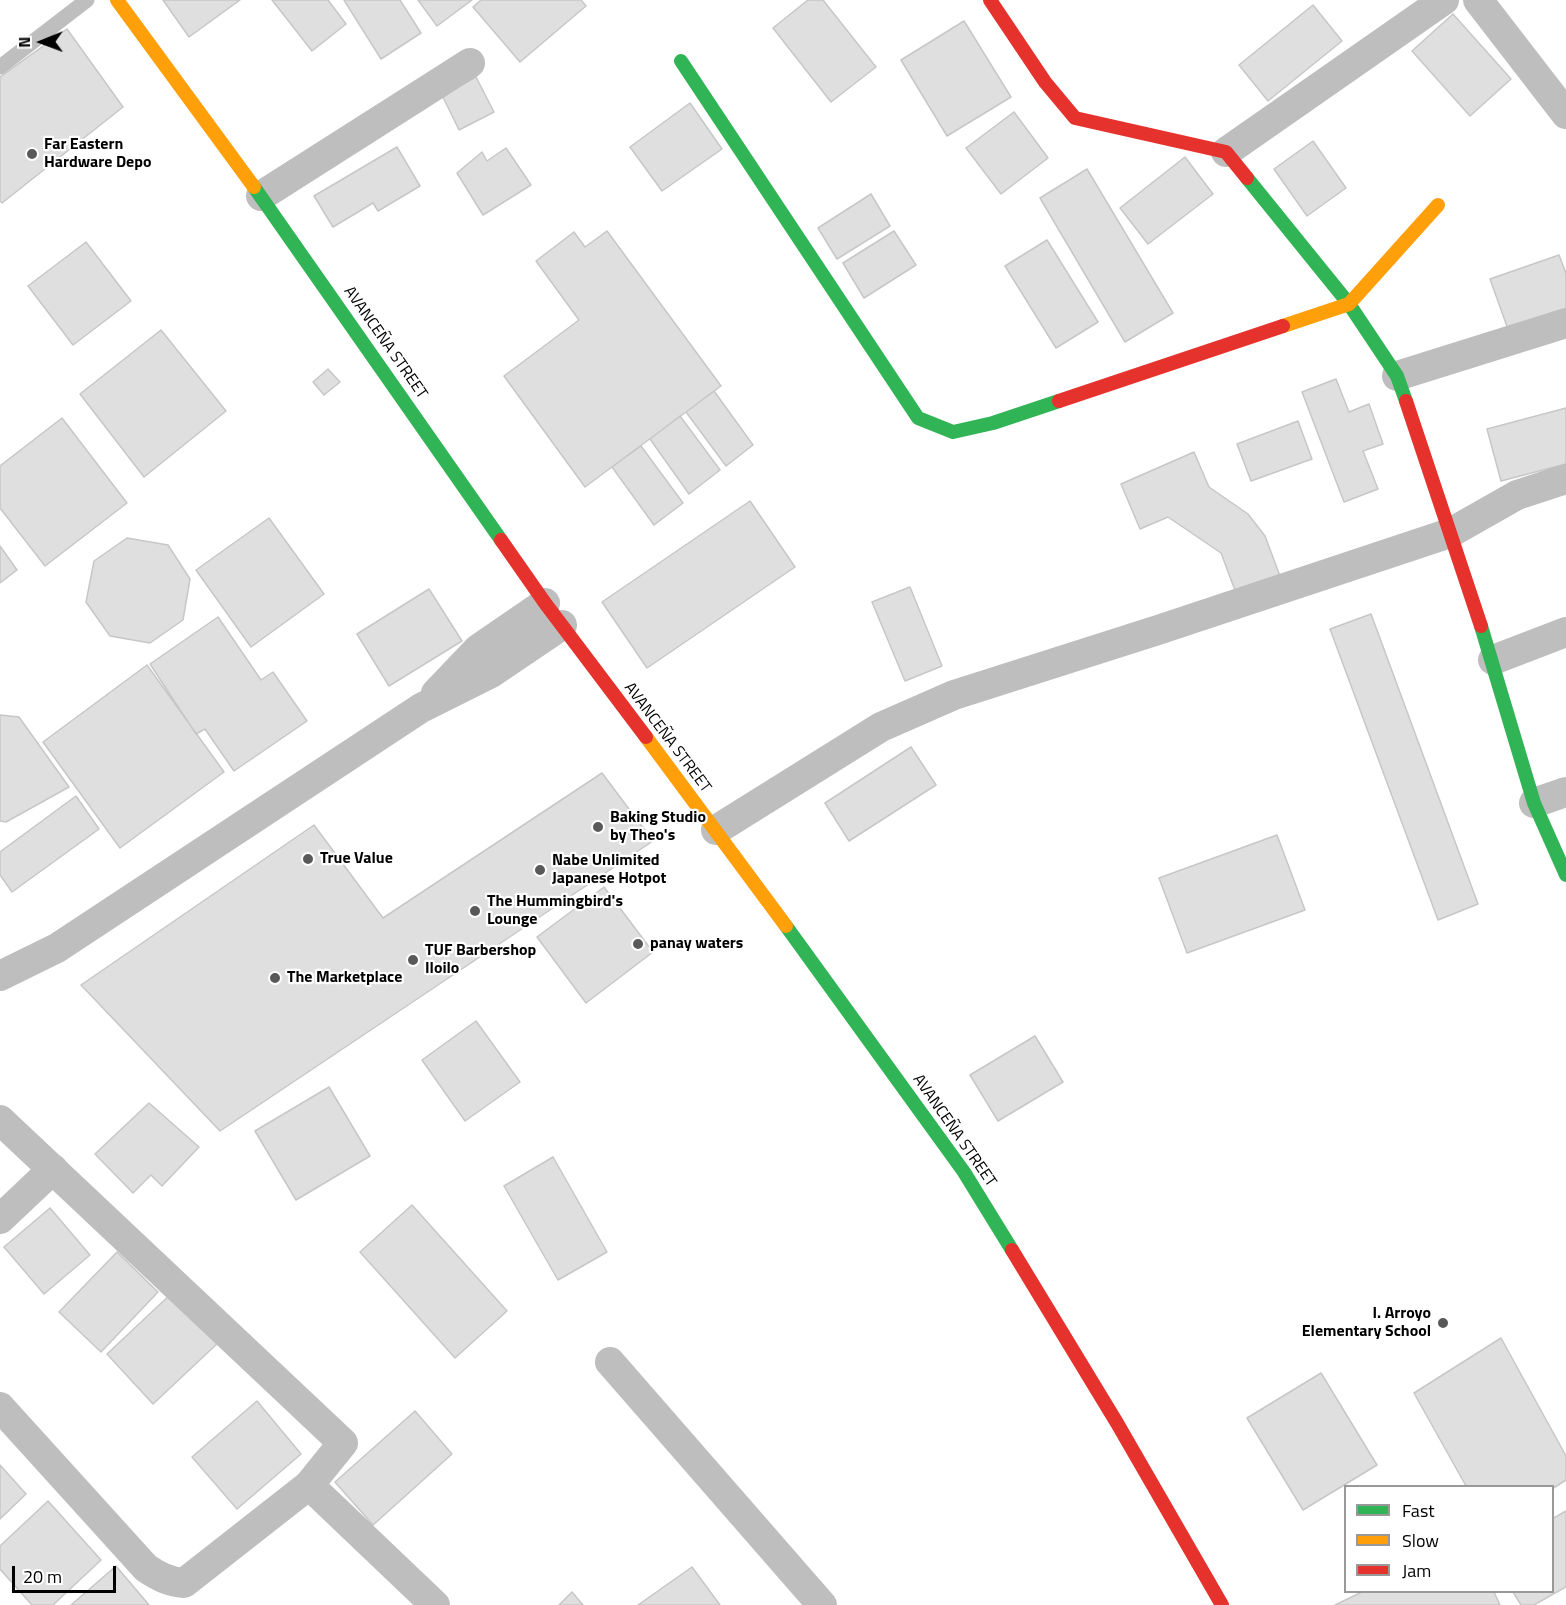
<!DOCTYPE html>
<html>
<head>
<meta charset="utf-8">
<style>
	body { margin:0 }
	#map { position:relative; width:1566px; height:1605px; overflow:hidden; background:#fff; font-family:"Titillium Web",sans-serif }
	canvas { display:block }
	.legend { position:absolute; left:1344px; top:1485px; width:210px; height:108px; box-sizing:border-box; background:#fff; border:2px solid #999; margin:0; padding:8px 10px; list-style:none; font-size:18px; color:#000 }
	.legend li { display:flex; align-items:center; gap:12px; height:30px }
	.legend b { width:30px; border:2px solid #999 }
	.north { position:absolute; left:12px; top:12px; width:60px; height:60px; -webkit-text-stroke:4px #fff; paint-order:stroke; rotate:269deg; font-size:16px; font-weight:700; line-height:24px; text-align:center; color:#000 }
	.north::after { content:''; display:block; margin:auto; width:21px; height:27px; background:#000; clip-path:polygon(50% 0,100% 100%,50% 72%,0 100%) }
	.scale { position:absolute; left:12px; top:1566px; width:104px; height:27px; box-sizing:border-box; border:3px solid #000; border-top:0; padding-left:8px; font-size:18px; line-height:21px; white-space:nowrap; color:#000; -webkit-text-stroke:4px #fff; paint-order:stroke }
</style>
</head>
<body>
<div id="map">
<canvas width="1566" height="1605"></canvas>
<ul class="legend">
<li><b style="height:8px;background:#30b455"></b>Fast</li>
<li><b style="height:8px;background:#ff9f0a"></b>Slow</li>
<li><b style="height:8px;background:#e5322d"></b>Jam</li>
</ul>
<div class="north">N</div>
<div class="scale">20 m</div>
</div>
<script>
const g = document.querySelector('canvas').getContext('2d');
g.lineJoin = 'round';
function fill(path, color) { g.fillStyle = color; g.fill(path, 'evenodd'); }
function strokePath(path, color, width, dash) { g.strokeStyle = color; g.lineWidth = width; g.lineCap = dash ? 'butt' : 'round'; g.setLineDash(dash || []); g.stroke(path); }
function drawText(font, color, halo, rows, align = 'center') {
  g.font = font + ' "Titillium Web",sans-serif'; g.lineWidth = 4.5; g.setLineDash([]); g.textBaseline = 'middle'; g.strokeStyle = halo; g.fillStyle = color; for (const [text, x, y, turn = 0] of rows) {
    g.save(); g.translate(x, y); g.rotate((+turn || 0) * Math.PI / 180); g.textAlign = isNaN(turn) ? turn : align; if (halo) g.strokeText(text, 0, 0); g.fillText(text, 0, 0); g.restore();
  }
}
const building = new Path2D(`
	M163,0H240L189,37Z
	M272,0H328L346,24L312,51Z
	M344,0H400L421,33L381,59Z
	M418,0H472L437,26Z
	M481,0H581L586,6L520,62L473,7Z
	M808,0H823L876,67L831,102L773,28Z
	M1313,5L1342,41L1268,101L1239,65Z
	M1453,14L1511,79L1470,116L1412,51Z
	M964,21L1011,97L947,136L901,60Z
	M67,29L123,107L2,203L0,201V77Z
	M476,77L494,112L459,130L442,95Z
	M690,103L722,149L662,191L630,147Z
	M1014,112L1048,158L1001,194L966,148Z
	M1313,141L1346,188L1307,216L1274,169Z
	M397,147L420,186L378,211L373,203L333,227L314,196Z
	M506,148L531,185L483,215L457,173L482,152L487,161Z
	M1185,157L1213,194L1148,244L1120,208Z
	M1087,169L1173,313L1125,342L1040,198Z
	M871,194L890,226L837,259L818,228Z
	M607,231L721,386L585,487L504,376L579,320L536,261L574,232L585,247Z
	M894,231L916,265L864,298L843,263Z
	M1047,240L1098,322L1056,348L1005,266Z
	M86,242L131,301L73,345L28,286Z
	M1559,255L1566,273V311L1509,332L1490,279Z
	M161,330L226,411L144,477L80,394Z
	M328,369L340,382L324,395L313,382Z
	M1336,379L1349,412L1369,404L1383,444L1363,451L1378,489L1344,502L1302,392Z
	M714,391L753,445L726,466L686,412Z
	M1566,408V464L1501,481L1487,429Z
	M680,416L720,470L689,494L650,439Z
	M62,418L127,503L45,566L0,508V466Z
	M1298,421L1312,459L1251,481L1237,444Z
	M641,446L683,503L654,525L612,467Z
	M1194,452L1209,487L1248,514L1265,536L1280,576L1236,593L1221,553L1168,517L1140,529L1121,484Z
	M750,501L795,567L647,668L602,602Z
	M269,518L324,594L251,647L196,570Z
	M127,538L168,545L190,579L183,620L150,643L110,636L86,602L94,561Z
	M0,546L17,570L0,583Z
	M910,587L942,666L905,681L872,602Z
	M429,589L462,641L389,686L357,634Z
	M1371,614L1478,904L1438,920L1330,629Z
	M218,617L261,680L273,672L307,721L234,771L205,729L196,734L150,664Z
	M147,665L224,772L120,848L43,742Z
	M0,715L19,717L69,787L6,822L0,821Z
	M911,747L936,785L849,841L825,803Z
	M602,773L653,841L220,1131L81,985L314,825L383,918Z
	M76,796L99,829L12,892L0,875V852Z
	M1277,835L1305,910L1187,953L1159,878Z
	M604,887L653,952L586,1003L537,937Z
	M476,1021L520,1082L465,1121L422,1060Z
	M1035,1036L1063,1082L998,1121L970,1075Z
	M329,1087L370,1156L296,1200L255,1131Z
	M149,1103L199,1147L162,1186L151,1175L133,1193L95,1154Z
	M553,1157L607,1252L558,1280L504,1186Z
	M412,1205L507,1311L455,1358L360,1252Z
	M50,1208L90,1255L44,1294L4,1247Z
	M117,1252L158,1292L101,1352L59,1312Z
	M173,1292L219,1342L153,1404L107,1354Z
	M1501,1338L1566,1456V1480L1552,1489V1486H1466L1414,1393Z
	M1321,1373L1377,1465L1303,1510L1247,1418Z
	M257,1401L301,1454L237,1509L192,1457Z
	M415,1411L452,1454L373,1525L335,1482Z
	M0,1465L26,1494L0,1519Z
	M48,1501L101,1560L53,1605H32L0,1569V1546Z
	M1566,1511V1587L1534,1605H1521L1513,1592H1552V1519Z
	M116,1566L149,1605H71Z
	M692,1567L720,1605H638Z
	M572,1592L583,1605H559Z
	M1362,1592H1494L1500,1605H1335Z`);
const lane = new Path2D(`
	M0,67L87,0`);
const street = new Path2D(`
	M1478,0L1566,114
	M1226,152L1444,0
	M261,196L470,63
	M1397,376L1566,323
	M1493,660L1566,632
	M436,693L478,649L545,603
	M1534,803L1566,792
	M716,830L881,727L954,695L1158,630L1450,533L1517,495L1566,479
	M0,976L57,948L421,708L491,673L562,625
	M0,1120L343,1443L309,1485L184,1583C169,1582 158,1576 146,1568L0,1407
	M0,1219L53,1169
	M610,1362L822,1605
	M309,1485L435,1605`);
const fast = new Path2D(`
	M681,61L918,418L953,432L993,423L1059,401
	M1247,178L1349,304L1397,376L1406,401
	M254,187L501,540
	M1481,626L1534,803L1566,875
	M786,926L964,1172L1012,1250`);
const slow = new Path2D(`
	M117,0L254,187
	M1283,326L1349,304L1438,205
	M646,737L786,926`);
const jam = new Path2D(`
	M990,0L1045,82L1075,118L1226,152L1247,178
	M1059,401L1283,326
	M1406,401L1481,626
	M501,540L545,603L646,737
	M1012,1250L1117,1423L1222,1605`);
const markers = [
	[32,154,6,"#595959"],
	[598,827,6,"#595959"],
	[308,859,6,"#595959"],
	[540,870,6,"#595959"],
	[475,911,6,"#595959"],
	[638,944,6,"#595959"],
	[413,960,6,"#595959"],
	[275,978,6,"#595959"],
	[1443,1323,6,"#595959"]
];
const poiNames = [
	["Far Eastern",44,145],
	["Hardware Depo",44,163],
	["Baking Studio",610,818],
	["by Theo's",610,836],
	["True Value",320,859],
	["Nabe Unlimited",552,861],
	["Japanese Hotpot",552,879],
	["The Hummingbird's",487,902],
	["Lounge",487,920],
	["panay waters",650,944],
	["TUF Barbershop",425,951],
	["Iloilo",425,969],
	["The Marketplace",287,978],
	["I. Arroyo",1431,1314,"right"],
	["Elementary School",1431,1332,"right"]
];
const streetNames = [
	["AVANCEÑA STREET",385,343,55],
	["AVANCEÑA STREET",667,738,53],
	["AVANCEÑA STREET",954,1131,55]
];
fill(building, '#dfdfdf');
strokePath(building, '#c7c7c7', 1.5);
strokePath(lane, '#bebebe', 15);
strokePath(street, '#bebebe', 30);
strokePath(fast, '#30b455', 14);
strokePath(slow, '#ff9f0a', 14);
strokePath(jam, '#e5322d', 14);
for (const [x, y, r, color] of markers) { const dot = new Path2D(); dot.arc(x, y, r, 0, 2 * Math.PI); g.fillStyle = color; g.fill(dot); strokePath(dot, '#fff', 2); }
drawText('bold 16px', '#000', '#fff', poiNames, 'left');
drawText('16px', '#000', '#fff', streetNames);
</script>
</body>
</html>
